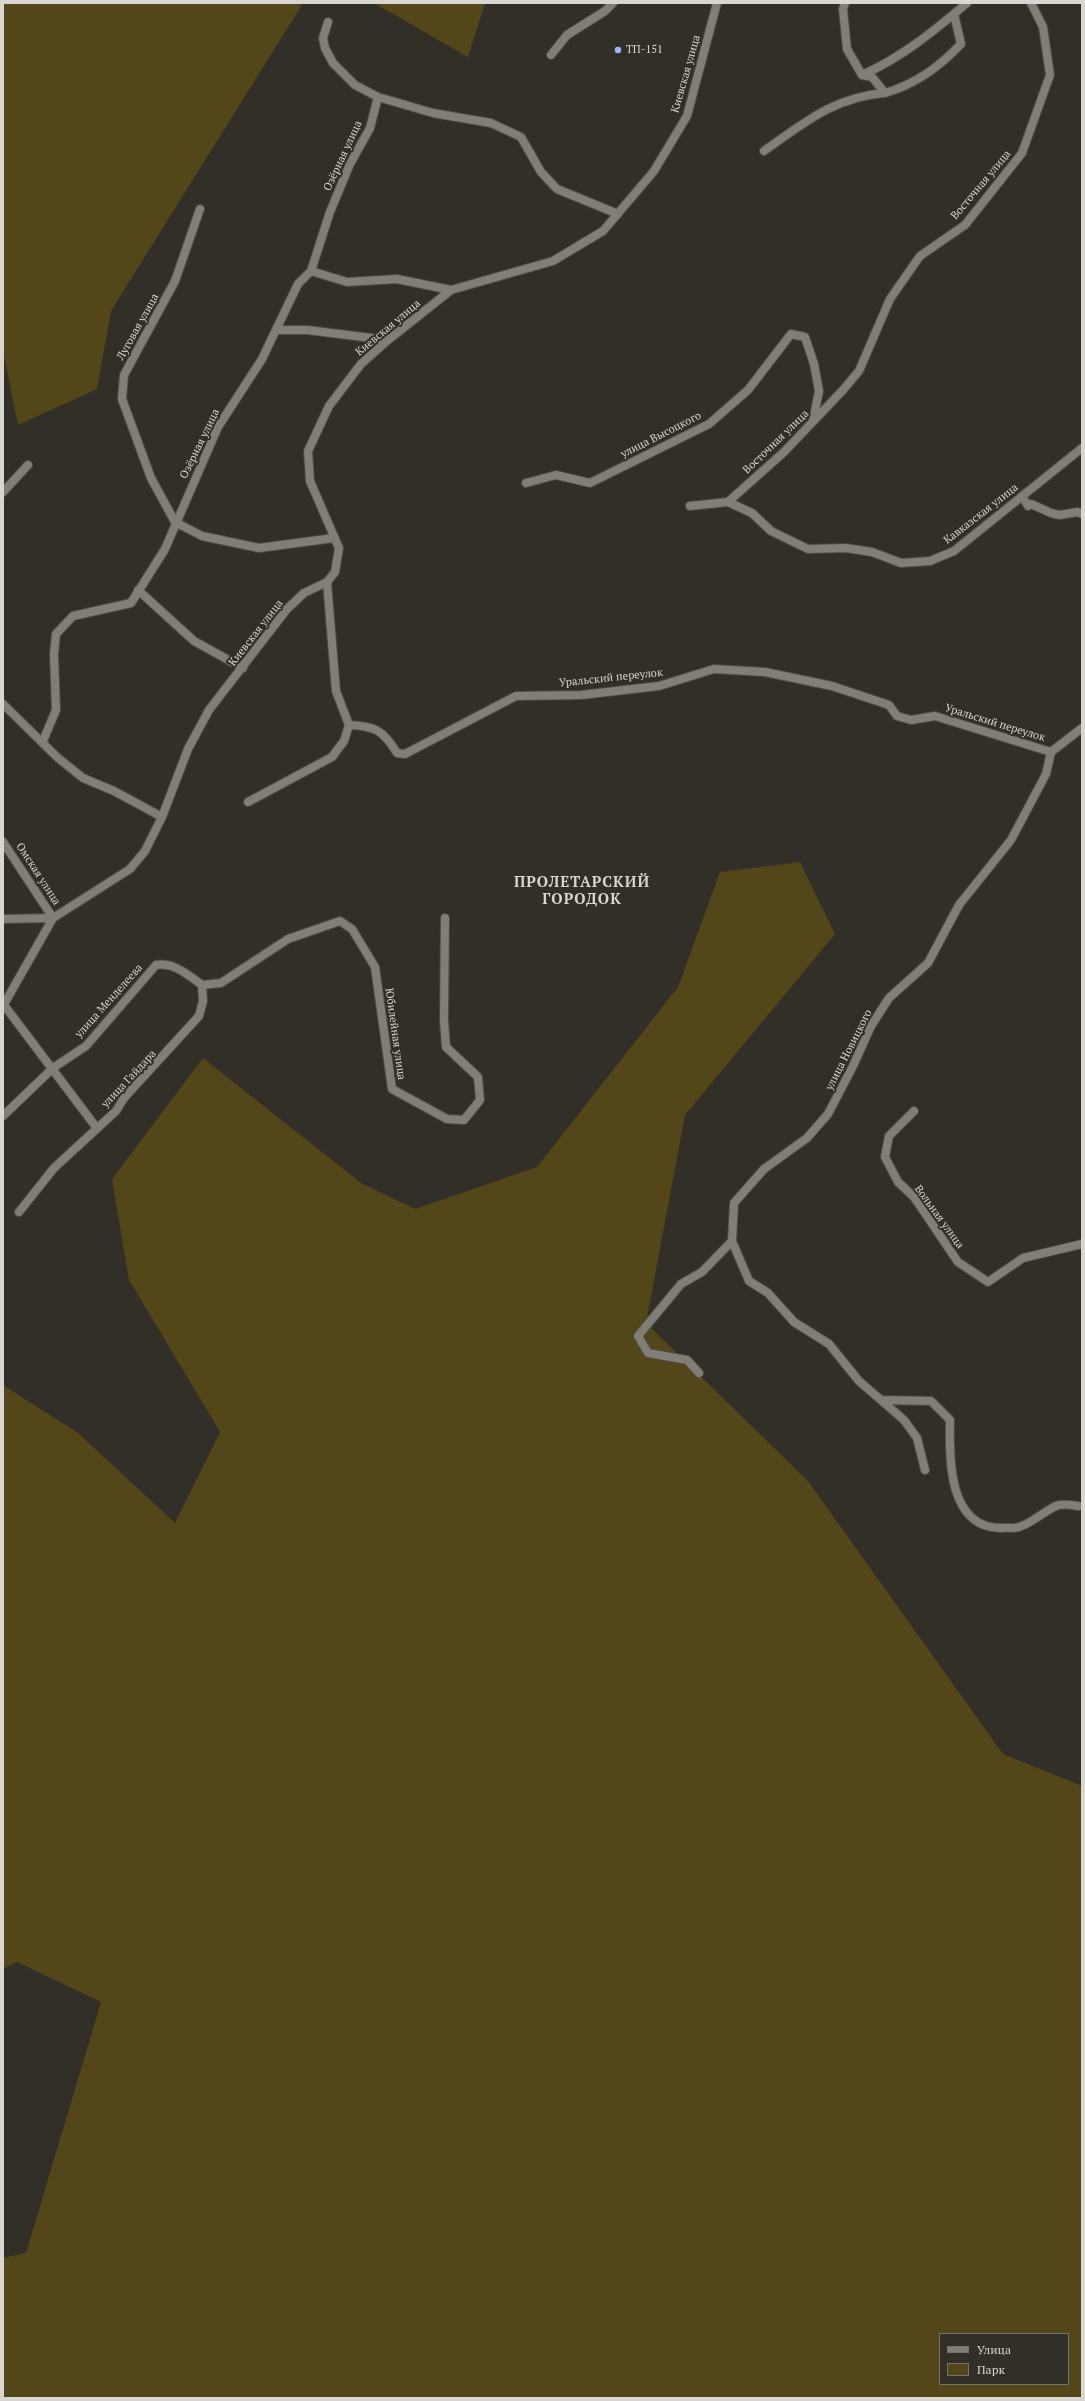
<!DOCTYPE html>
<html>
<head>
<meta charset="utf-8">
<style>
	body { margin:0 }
	#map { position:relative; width:1085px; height:2401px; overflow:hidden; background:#312f27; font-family:"PT Serif",serif }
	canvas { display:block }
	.frame { position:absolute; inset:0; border:4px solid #d7d6d1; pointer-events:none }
	.legend { position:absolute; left:939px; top:2333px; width:130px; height:52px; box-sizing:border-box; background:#312f27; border:1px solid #73726b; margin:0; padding:5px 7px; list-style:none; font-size:12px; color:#d7d6d1 }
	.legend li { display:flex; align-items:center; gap:8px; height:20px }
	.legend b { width:20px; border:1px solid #73726b }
</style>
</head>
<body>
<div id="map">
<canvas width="1085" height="2401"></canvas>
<div class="frame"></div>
<ul class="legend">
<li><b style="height:5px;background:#817e75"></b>Улица</li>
<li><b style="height:11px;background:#534719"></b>Парк</li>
</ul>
</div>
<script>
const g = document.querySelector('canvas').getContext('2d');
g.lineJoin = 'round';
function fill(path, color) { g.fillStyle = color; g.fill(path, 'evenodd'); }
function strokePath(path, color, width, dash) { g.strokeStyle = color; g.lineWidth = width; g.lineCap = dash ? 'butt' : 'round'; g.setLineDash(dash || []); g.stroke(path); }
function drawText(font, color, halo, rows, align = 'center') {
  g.font = font + ' "PT Serif",serif'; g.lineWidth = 4; g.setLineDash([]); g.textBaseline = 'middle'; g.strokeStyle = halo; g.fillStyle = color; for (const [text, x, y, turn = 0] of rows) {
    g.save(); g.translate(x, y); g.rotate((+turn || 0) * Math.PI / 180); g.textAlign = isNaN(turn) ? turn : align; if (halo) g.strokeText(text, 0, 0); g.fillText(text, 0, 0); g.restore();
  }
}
const green = new Path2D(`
	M3,3H303L111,311L97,389L18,425L3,350Z
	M374,3H485L468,57Z
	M800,862L835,934L685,1115L646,1323L808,1481L1003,1754L1082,1786V2398H3V2258L26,2253L101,2002L17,1962L3,1969V1385L78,1433L175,1523L220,1432L129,1280L112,1179L203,1058L361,1183L415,1209L537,1167L678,987L720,872ZM940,2334H1068V2384H940Z`);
const street = new Path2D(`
	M845,3L843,9L847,49L862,75C901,58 934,31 967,3
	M328,22L323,38L325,48L333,63L355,85L378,97L433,113L491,123L521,137L541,172L557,189L618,214
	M551,55L567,35L605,11L613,3
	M885,93C916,84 939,67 961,44L954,14
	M764,151C804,123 834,97 885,93L872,77L862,75
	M200,209L175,281L124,375L122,399L151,478L175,522L202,536L259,548L334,538
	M311,271L347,282L397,279L451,290
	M276,330H307L388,340
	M526,483L556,475L590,483L709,424L748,390L791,334L805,337L814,364L819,391L813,421
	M3,492L28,465
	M1022,496L1028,506L1031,504L1051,513L1059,515L1078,512L1082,514
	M728,502L752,513L771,531L808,549L846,548L872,552L901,563L930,561L954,551L1082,448
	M690,506L728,502L784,452L843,390L859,371L890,299L920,256L965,225L1022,153L1050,75L1043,27L1031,3
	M138,590L194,641L243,668
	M3,704L58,758L83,778L114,791L162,817
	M349,725C375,726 383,730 397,753L405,754L516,696L581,695L659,686L714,669L765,672L832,686L889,705L897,716L911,720L935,716L1051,752
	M43,741L56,710L54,654L56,634L73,616L131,603L165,549L218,427L262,359L298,284L311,271L330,212L350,164L370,128L378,97
	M248,802L332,757L344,741L349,725L336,691L327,582
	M3,842L53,918
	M3,919L53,918
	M202,985L221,983L288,939L340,921L352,929L375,967L392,1089L447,1119L464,1120L480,1100L478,1077L446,1047L444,1021L445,918
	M4,1005L96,1127
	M3,1006L53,918L130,869L145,851L162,817L188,749L209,710L287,609L304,593L327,582L335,572L339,548L310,481L308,451L329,406L361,364L388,340L451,290L553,261L603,231L654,171L687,116L717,3
	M914,1111L889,1136L885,1157L898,1182L914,1197L958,1262L988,1282L1023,1258L1082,1244
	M3,1116L53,1068L86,1046L156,965C174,962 188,975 202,985
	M19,1212L54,1168L116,1111L124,1098L199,1016L203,1001L202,985
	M699,1373L687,1360L648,1353L638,1336L681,1284L702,1272L732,1241
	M882,1400L931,1401L950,1420C949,1458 948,1528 1001,1528C1007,1527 1014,1529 1019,1527C1031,1524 1051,1506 1059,1505C1065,1504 1072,1505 1078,1506
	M925,1470L917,1438L904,1420L859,1381L829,1344L794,1322L768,1293L749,1281L732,1241L734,1203L764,1169L807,1138L828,1114L853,1066L871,1026L889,998L928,963L959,905L1011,840L1046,774L1051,752L1082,728`);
const markers = [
	[618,50,4,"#a2b2fd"]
];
const poiNames = [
	["ТП-151",626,50]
];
const streetNames = [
	["Киевская улица",686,74,-74],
	["Озёрная улица",343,156,-65],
	["Восточная улица",981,185,-50],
	["Луговая улица",138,327,-61],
	["Киевская улица",388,328,-40],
	["улица Высоцкого",661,435,-27],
	["Восточная улица",776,442,-44],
	["Озёрная улица",200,444,-64],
	["Кавказская улица",981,514,-38],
	["Киевская улица",256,633,-52],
	["Уральский переулок",611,678,-6],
	["Уральский переулок",995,723,17],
	["Омская улица",38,874,57],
	["улица Менделеева",109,1001,-48],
	["Юбилейная улица",395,1034,82],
	["улица Новицкого",849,1050,-63],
	["улица Гайдара",129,1079,-47],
	["Вольная улица",939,1217,54]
];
const districtNames = [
	["ПРОЛЕТАРСКИЙ",582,883],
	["ГОРОДОК",582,900]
];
fill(green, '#534719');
strokePath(street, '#4e4c46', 10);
strokePath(street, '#817e75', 8);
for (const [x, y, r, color] of markers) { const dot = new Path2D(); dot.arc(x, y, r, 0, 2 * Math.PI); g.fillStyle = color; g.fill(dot); strokePath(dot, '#312f27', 1.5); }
drawText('11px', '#d7d6d1', '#312f27', poiNames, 'left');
drawText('11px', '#d7d6d1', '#312f27', streetNames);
g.letterSpacing = '1px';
drawText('bold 15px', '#d7d6d1', '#312f27', districtNames);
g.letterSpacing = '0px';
</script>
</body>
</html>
